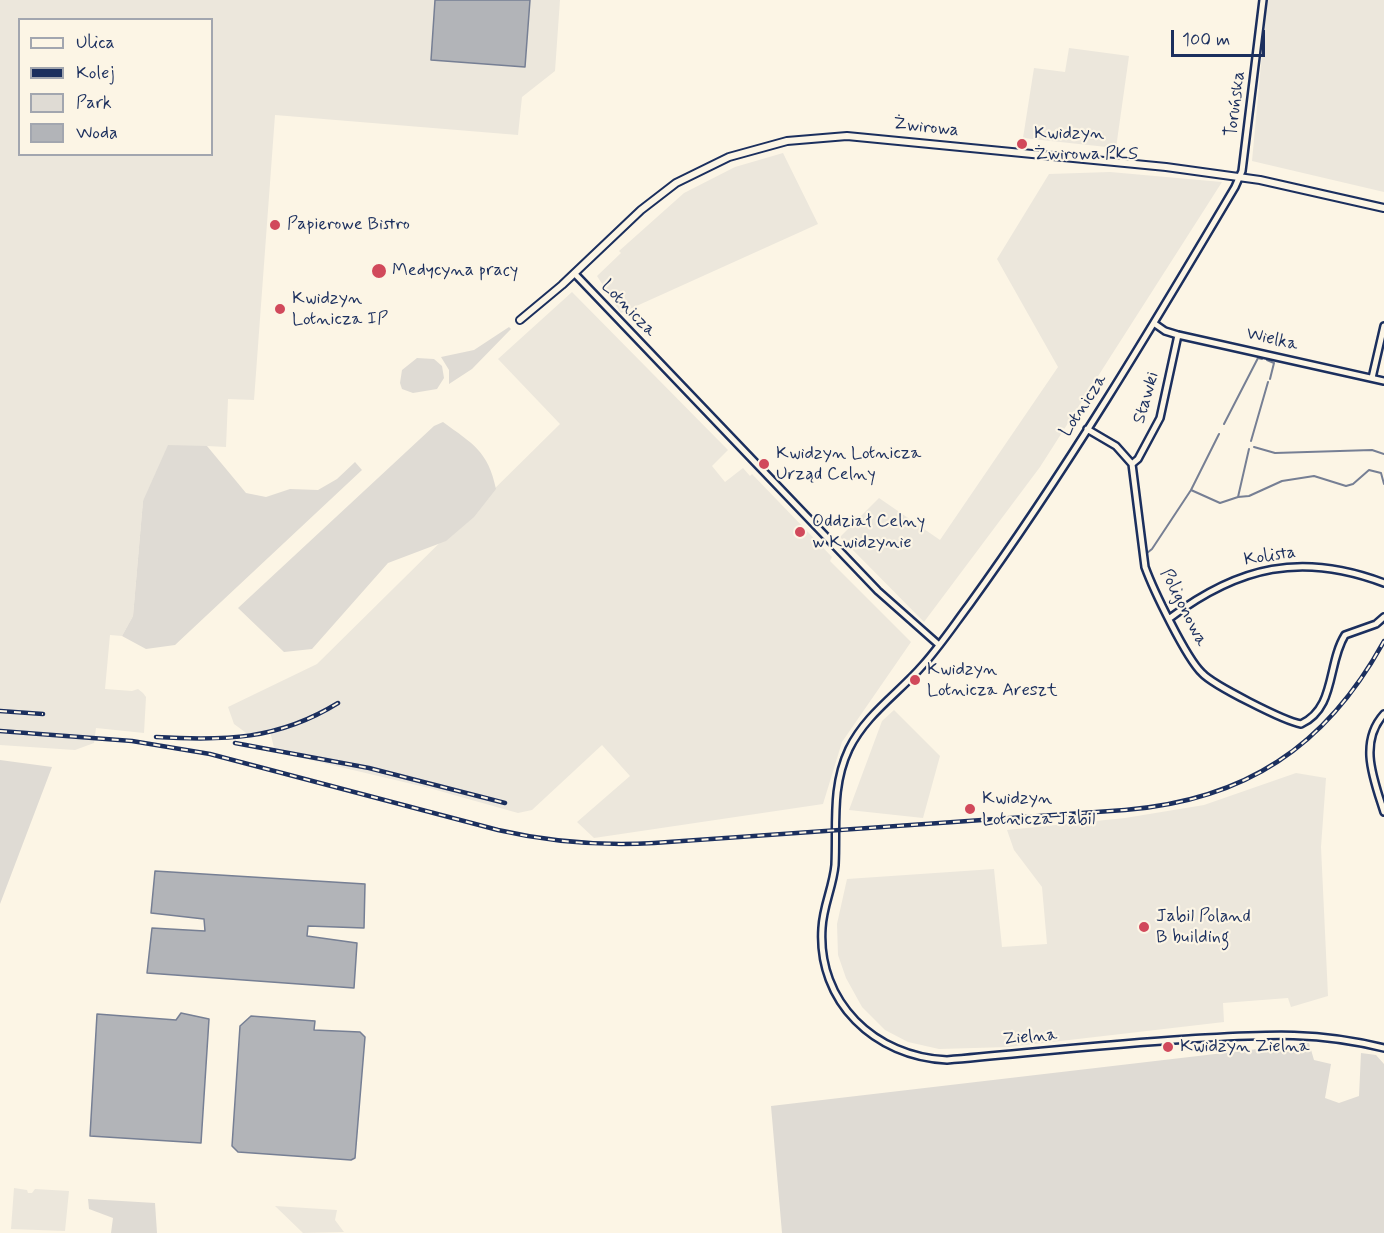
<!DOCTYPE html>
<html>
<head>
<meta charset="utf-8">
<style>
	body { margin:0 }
	#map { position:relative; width:1384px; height:1233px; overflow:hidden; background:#fcf5e5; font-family:Mynerve,sans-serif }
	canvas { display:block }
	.legend { position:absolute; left:18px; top:18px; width:195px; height:138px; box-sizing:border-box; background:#fcf5e5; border:2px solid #a2a6af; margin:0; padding:8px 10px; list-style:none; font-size:18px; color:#1b2f5e }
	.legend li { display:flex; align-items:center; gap:12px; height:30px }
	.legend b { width:30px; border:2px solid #a2a6af }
	.scale { position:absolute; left:1171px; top:30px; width:94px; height:27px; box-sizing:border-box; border:3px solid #1b2f5e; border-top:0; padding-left:8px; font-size:18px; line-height:21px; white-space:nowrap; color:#1b2f5e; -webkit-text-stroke:4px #fcf5e5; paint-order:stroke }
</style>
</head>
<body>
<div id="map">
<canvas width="1384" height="1233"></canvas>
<ul class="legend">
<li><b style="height:8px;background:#fcf5e5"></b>Ulica</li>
<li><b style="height:8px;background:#1b2f5e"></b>Kolej</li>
<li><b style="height:16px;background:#dfdbd4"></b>Park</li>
<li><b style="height:16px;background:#b2b4b8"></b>Woda</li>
</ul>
<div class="scale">100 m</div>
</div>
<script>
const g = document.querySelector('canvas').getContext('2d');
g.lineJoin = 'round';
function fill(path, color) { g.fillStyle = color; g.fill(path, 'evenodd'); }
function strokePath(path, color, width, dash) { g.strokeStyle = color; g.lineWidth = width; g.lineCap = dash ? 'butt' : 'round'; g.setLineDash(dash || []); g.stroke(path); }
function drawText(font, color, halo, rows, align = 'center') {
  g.font = font + ' Mynerve,sans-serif'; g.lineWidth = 4.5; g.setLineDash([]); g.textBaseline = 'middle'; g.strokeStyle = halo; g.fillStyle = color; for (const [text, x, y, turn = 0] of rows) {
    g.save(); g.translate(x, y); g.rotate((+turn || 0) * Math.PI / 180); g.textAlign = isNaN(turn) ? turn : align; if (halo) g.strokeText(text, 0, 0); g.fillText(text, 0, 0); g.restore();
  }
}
const built = new Path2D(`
	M0,0H560L555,71L522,97L518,135L275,115L254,400L228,399L226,447L207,446L143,501L133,616L122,636L110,635L105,689L132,691L138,689L143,693L146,697L144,733L96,728L94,743L75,750L0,745ZM20,20H212V154H20Z
	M1267,0H1384V192L1252,161Z
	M1069,48L1129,56L1116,148L1023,138L1034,68L1065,72Z
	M783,153L818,224L621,313L597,276L621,253L619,251L684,193L735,167Z
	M1110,172L1222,182L1040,467L924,622L840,537L879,498L940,540L1058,367L997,259L1049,174Z
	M572,292L728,450L712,466L725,482L743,468L750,476L752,474L832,557L830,561L911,642L842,742L823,804L594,838L577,822L630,776L602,745L532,810L518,813L429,788L281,753L274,748L270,731L249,735L234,724L228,707L317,664L560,424L498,359Z
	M894,710L940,756L923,818L849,810L882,721Z
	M1296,773L1326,778L1321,847L1328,996L1291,1007L1288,998L1223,1003L1224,1022L1009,1047L939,1049L908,1042L885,1030L862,1007L846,978L838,955L837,924L847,879L994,869L1002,947L1047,944L1042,887L1014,850L1007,830L1125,818L1204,805Z
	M14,1188L27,1190L28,1193H32L35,1189L69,1191L65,1231L11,1229Z
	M275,1206L337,1210L335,1220L344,1232L303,1233Z`);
const green = new Path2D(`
	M509,327L511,329L472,369L449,384V370L441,357L474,350Z
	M417,358L434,359L442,366L444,378L437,389L413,393L402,389L400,383L402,370Z
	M443,422C473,444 488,451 496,489L474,517L446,541L388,563L312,649L284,652L238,608L434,426Z
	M168,445L207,446L246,493L266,497L290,489L318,490L337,479L355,462L362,470L175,645L146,649L122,636L133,616L143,501Z
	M0,760L52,767L0,904Z
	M1309,1043L1314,1060L1331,1064L1325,1098L1339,1103L1359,1096L1361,1053L1376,1055L1384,1064V1233H782L771,1106Z
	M88,1199L155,1203L157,1233H111L113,1218L89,1209Z`);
const water = new Path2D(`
	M435,0H530L525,67L431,60Z
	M155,871L365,884L364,928L308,926L307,936L357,943L354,988L147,973L152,928L205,931L204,919L151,913Z
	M181,1013L209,1019L201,1143L90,1136L97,1014L176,1020Z
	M251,1016L315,1021L314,1030L360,1032L365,1037L355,1158L351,1160L238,1152L232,1146L240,1026Z`);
const stream = new Path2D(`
	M1267,360L1274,363L1270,379
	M1224,424L1258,358L1262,359
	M1251,441L1268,382
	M1254,447L1275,453L1372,450L1384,454
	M1191,490L1220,503L1238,497L1249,449
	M1238,497L1249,496L1282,481L1314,476L1346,486L1353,484L1369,470L1381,473L1384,484
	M1147,553L1152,549L1191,490L1219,434`);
const minor = new Path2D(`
	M1263,0L1242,171L1235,187C1151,329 1066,471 969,605C954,625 940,646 923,665C899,693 866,714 849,749C831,787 837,825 835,865C833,887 823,906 822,928C817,1002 875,1057 947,1060C1027,1053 1108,1044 1189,1039C1260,1035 1313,1030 1384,1048
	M575,274L878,591L939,645
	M1155,324L1165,331L1178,335L1384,381
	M1372,378L1384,326
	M1087,429L1116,446L1132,464L1145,567C1153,589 1186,658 1202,673C1213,685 1284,721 1301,724C1336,708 1327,664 1345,635L1376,624L1384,617
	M1132,464L1138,459L1160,418L1178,335
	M1170,618C1239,566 1302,552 1384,583
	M1384,714C1358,743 1374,780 1384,812`);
const tertiary = new Path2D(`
	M520,320L562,285L641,210L676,183L729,157L787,141L847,136L1166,167L1260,180L1384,208`);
const rail = new Path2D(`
	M0,711L43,714
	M0,731L132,741L210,754L498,830C550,842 601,846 654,843L1125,810C1245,800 1326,747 1384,641
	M156,737C225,741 278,740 338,703
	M235,743L369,768L505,803`);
const markers = [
	[1022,144,6,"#d1495b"],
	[275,225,6,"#d1495b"],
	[379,271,8,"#d1495b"],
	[280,309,6,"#d1495b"],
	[764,464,6,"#d1495b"],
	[800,532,6,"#d1495b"],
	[915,680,6,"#d1495b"],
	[970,809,6,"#d1495b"],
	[1144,927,6,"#d1495b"],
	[1168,1047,6,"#d1495b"]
];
const streetNames = [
	["Toruńska",1236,104,-83],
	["Żwirowa",926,128,6],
	["Lotnicza",628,309,46],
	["Wielka",1272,340,13],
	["Stawki",1147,398,-74],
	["Lotnicza",1084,406,-57],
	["Kolista",1270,557,-9],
	["Poligonowa",1183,608,63],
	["Zielna",1030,1038,-5]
];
const poiNames = [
	["Kwidzyn",1034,134],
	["Żwirowa PKS",1034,155],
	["Papierowe Bistro",287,225],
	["Medycyna pracy",392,271],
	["Kwidzyn",292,299],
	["Lotnicza IP",292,320],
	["Kwidzyn Lotnicza",776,454],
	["Urząd Celny",776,475],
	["Oddział Celny",812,522],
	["w Kwidzynie",812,543],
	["Kwidzyn",927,670],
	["Lotnicza Areszt",927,691],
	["Kwidzyn",982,799],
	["Lotnicza Jabil",982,820],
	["Jabil Poland",1156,917],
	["B building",1156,938],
	["Kwidzyn Zielna",1180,1047]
];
fill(built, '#ece7dc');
fill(green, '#dfdbd4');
fill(water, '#b2b4b8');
strokePath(water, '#767f94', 1.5);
strokePath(stream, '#767f94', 2);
strokePath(minor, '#1b2f5e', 10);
strokePath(tertiary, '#1b2f5e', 10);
strokePath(minor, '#fcf5e5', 5);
strokePath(tertiary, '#fcf5e5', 6);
strokePath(rail, '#1b2f5e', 4.5);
strokePath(rail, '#fcf5e5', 2, [7]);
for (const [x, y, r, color] of markers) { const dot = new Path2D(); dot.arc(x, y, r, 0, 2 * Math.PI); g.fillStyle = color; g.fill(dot); strokePath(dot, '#fcf5e5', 2); }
drawText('18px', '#1b2f5e', '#fcf5e5', streetNames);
drawText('18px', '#1b2f5e', '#fcf5e5', poiNames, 'left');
</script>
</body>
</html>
